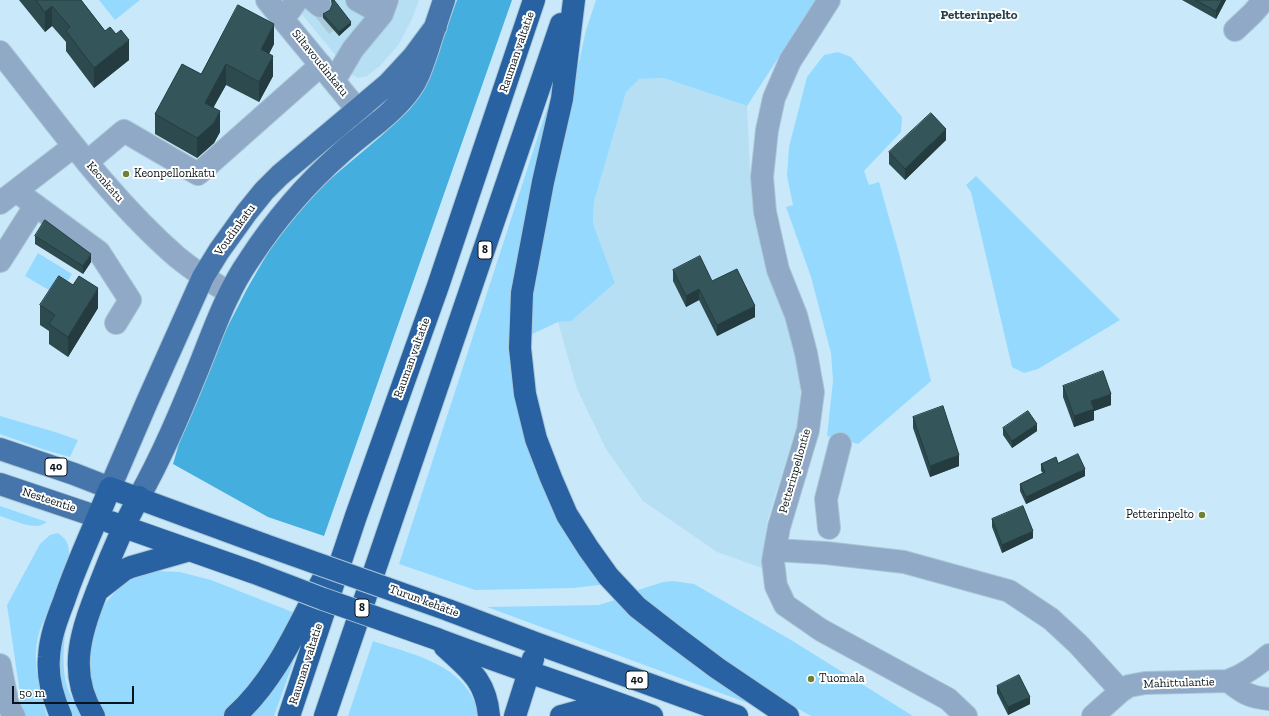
<!DOCTYPE html>
<html>
<head>
<meta charset="utf-8">
<style>
	body { margin:0 }
	#map { position:relative; width:1269px; height:716px; overflow:hidden; background:#c9e9fa; font-family:"Zilla Slab",serif }
	canvas { display:block }
	.scale { position:absolute; left:12px; top:686px; width:122px; height:18px; box-sizing:border-box; border:2px solid #09151a; border-top:0; padding-left:5px; font-size:12px; line-height:14px; white-space:nowrap; color:#09151a; -webkit-text-stroke:3px #fff; paint-order:stroke }
</style>
</head>
<body>
<div id="map">
<canvas width="1269" height="716"></canvas>
<div class="scale">50 m</div>
</div>
<script>
const g = document.querySelector('canvas').getContext('2d');
g.lineJoin = 'round';
function fill(path, color) { g.fillStyle = color; g.fill(path, 'evenodd'); }
function strokePath(path, color, width, dash) { g.strokeStyle = color; g.lineWidth = width; g.lineCap = dash ? 'butt' : 'round'; g.setLineDash(dash || []); g.stroke(path); }
function drawText(font, color, halo, rows, align = 'center') {
  g.font = font + ' "Zilla Slab",serif'; g.lineWidth = 4; g.setLineDash([]); g.textBaseline = 'middle'; g.strokeStyle = halo; g.fillStyle = color; for (const [text, x, y, turn = 0] of rows) {
    g.save(); g.translate(x, y); g.rotate((+turn || 0) * Math.PI / 180); g.textAlign = isNaN(turn) ? turn : align; if (halo) g.strokeText(text, 0, 0); g.fillText(text, 0, 0); g.restore();
  }
}
const built = new Path2D(`
	M290,0H419L412,19L399,44L381,65L367,76L358,78L351,74Z
	M663,78L747,106L750,173L753,207L766,264L784,310L794,348L801,387L797,425L767,522L762,568L717,552L643,501L606,449L577,389L558,322L571,320L615,283L593,223L594,202L626,92L638,79Z`);
const green = new Path2D(`
	M99,0H140L115,20Z
	M596,0H816L747,106L663,78L639,79L626,92L594,202L593,223L615,283L571,321L558,322L528,336L534,284L561,145L586,30Z
	M838,52L851,57L902,117L901,132L864,171L869,185L879,182L899,253L931,381L858,444L827,436L833,381L831,353L811,277L786,207L793,205L787,176L789,147L807,77L824,55Z
	M550,99H554L516,390L607,584L574,588L475,590L399,564Z
	M976,176L1120,320L1038,369L1024,373L1012,367L971,192L966,185Z
	M38,253L72,274L59,296L25,276Z
	M0,416L55,432L78,440L70,457L45,450L0,434Z
	M0,506L47,522C35,532 14,520 0,516Z
	M58,533C63,537 66,539 68,545C75,569 43,614 38,637C32,665 40,690 47,716H21L19,687L7,605L40,544L50,535Z
	M155,571L180,572L211,580L295,613L280,640L240,700L224,716H105L100,710L89,678L91,630L107,601L121,586L136,577Z
	M673,581L694,584L791,640L913,716H811L750,682L709,654L635,591L663,582Z
	M618,599L764,709L487,607L599,605Z
	M67,614C65,640 59,669 70,694C73,701 78,709 81,716H66L51,671Z
	M373,641C416,656 468,664 479,716H348Z
	M295,652L294,660L274,716H247Z`);
const forest = new Path2D(`
	M457,0H512L324,536L268,517L173,464L194,392L248,287L283,227L316,191L380,137L410,109L426,85Z`);
const minorTunnel = new Path2D(`
	M324,10L344,35`);
const minor = new Path2D(`
	M267,0L370,125
	M313,0L320,6
	M357,0L382,14
	M829,0L790,61L774,98L767,130L762,177L765,212L778,270L796,315L806,353L813,392L808,430L779,527L773,561L776,586L785,605L821,630L948,699L966,716
	M281,16L290,10L297,0
	M1235,30L1253,13L1264,0
	M0,52C56,122 109,198 177,257C193,270 211,282 230,293
	M334,81L353,49L382,14L387,0
	M87,162L124,131L198,174L321,65
	M16,191L99,252L130,300L116,323
	M0,203L74,146
	M0,261L35,206
	M829,528L826,499L840,444
	M775,550L826,553L904,562L1009,591L1051,619L1078,644L1121,691
	M0,665L8,705L14,716
	M1228,681C1243,693 1249,697 1269,699
	M1093,716L1121,691L1129,686L1145,683L1228,681C1243,675 1257,666 1269,655`);
const major = new Path2D(`
	M0,449L74,474L110,488L147,402L203,277L219,251L247,212L264,191L280,175L388,84L413,57L436,26
	M0,484L98,517
	M139,497C162,456 180,413 198,369C213,332 226,293 249,260C275,220 306,184 341,153C364,132 392,115 410,90C419,78 423,63 428,49C433,32 439,16 444,0`);
const highway = new Path2D(`
	M574,0L562,99L543,182L522,293L520,348L525,394L536,439L551,478L567,515L588,548L608,576L637,607L673,635L717,668L788,716
	M110,522L255,573
	M97,591L124,570L131,567L190,550
	M448,610L538,644L737,716
	M437,639C508,666 581,689 652,716
	M445,647C470,670 486,681 489,716
	M61,716C53,698 47,677 49,657C50,637 57,619 64,601C77,562 95,525 110,488L265,545
	M94,716C65,670 83,627 101,581C112,552 124,525 139,497
	M235,716C276,679 298,626 323,579
	M289,716L356,516L438,286L534,0
	M325,716C403,485 484,255 561,24
	M515,716L533,659
	M561,716L583,710L620,708`);
const highwayBridge = new Path2D(`
	M265,545L448,610
	M255,573L323,599L437,639`);
const wall = new Path2D(`
	M19,0H81L105,31L129,60L94,88L66,51V42L52,26L45,32Z
	M1182,0H1226L1216,19Z
	M323,14L351,25L339,36L323,18Z
	M274,44L269,54L273,76L259,102L226,85L213,107L220,132L214,143L197,158L155,134V114L201,74Z
	M946,140L905,180L889,164V152Z
	M35,236L91,262L83,274L35,244Z
	M673,270L712,281L755,317L717,336L699,300L686,307L673,281Z
	M40,305L98,308L68,357L49,344V331L40,325Z
	M1063,386L1111,405L1094,411V420L1074,427L1063,397Z
	M913,417L959,466L930,477L913,428Z
	M1003,428L1037,431L1012,448L1003,435Z
	M1058,463L1085,476L1026,504L1020,491V484L1043,473L1041,471V464Z
	M992,519L1033,538L1002,553L992,527Z
	M997,686L1030,704L1008,715L997,693Z`);
const shadedWall = new Path2D(`
	M1222,0H1226L1216,19V11Z
	M52,6V26L45,32V12Z
	M351,22V25L339,36V32Z
	M274,24V44L261,69V49Z
	M129,40V60L94,88V68Z
	M273,56V76L259,102V82Z
	M226,64V85L205,123V103Z
	M220,111V132L214,143L197,158V138Z
	M946,129V140L905,180V169Z
	M91,254V262L83,274V266Z
	M98,288V308L68,357V337Z
	M699,289V300L686,307V296Z
	M755,306V317L717,336V325Z
	M1111,394V405L1094,411V420L1074,427V416L1091,401Z
	M1037,424V431L1012,448V441Z
	M959,455V466L930,477V466Z
	M1085,469V476L1026,504V497Z
	M1033,531V538L1002,553V545Z
	M1030,697V704L1008,715V707Z`);
const building = new Path2D(`
	M36,0H81L105,31L110,27L116,34L121,30L129,40L94,68L66,31L70,27L52,6L45,12Z
	M332,0H334L351,22L339,32L323,14L330,10L332,5Z
	M1196,0H1222L1216,11Z
	M238,5L274,24L261,49L273,56L259,82L226,64L205,103L220,111L214,123L197,138L155,114L182,64L201,74Z
	M931,113L946,129L905,169L889,152Z
	M45,220L91,254L83,266L35,236Z
	M700,256L712,281L737,269L755,306L717,325L699,289L686,296L673,270Z
	M59,276L73,285L79,276L98,288L68,337L49,324L55,315L40,305Z
	M1103,371L1111,394L1091,401L1094,409L1074,416L1063,386Z
	M943,406L959,455L930,466L913,417Z
	M1028,411L1037,424L1012,441L1003,428Z
	M1078,454L1085,469L1026,497L1020,484L1045,472L1041,464L1056,457L1058,463Z
	M1023,506L1033,531L1002,545L992,519Z
	M1019,675L1030,697L1008,707L997,686Z`);
const markers = [
	[126,174,4,"#6f8233"],
	[1202,515,4,"#6f8233"],
	[811,679,4,"#6f8233"]
];
const shields = [
	[485,250,14],
	[56,467,22],
	[362,608,14],
	[637,680,22]
];
const shieldNames = [
	["8",485,250],
	["40",56,467],
	["8",362,608],
	["40",637,680]
];
const streetNames = [
	["Rauman valtatie",517,52,-71],
	["Siltavoudinkatu",320,63,51],
	["Keonkatu",105,182,49],
	["Voudinkatu",235,230,-54],
	["Rauman valtatie",412,358,-70],
	["Petterinpellontie",795,471,-74],
	["Nesteentie",49,500,18],
	["Turun kehätie",424,601,20],
	["Rauman valtatie",306,664,-72],
	["Mahittulantie",1179,683,-2]
];
const poiNames = [
	["Keonpellonkatu",134,174],
	["Petterinpelto",1194,515,"right"],
	["Tuomala",819,679]
];
const neighbourhoodNames = [
	["Petterinpelto",979,15]
];
fill(built, '#b7dff4');
fill(green, '#95dafe');
fill(forest, '#44aede');
strokePath(minorTunnel, '#acc9d8', 22, [22, 11]);
strokePath(minor, '#aac7d6', 24);
strokePath(major, '#aac7d6', 24);
strokePath(highway, '#aac7d6', 24);
strokePath(minor, '#8fa9c7', 22);
strokePath(major, '#4675ac', 22);
strokePath(highway, '#2862a2', 22);
strokePath(highwayBridge, '#aac7d6', 24, []);
strokePath(highwayBridge, '#2862a2', 22);
fill(wall, '#2d4a4e');
fill(shadedWall, '#243c40');
fill(building, '#34565b');
strokePath(building, '#243c40', 1);
for (const [x, y, r, color] of markers) { const dot = new Path2D(); dot.arc(x, y, r, 0, 2 * Math.PI); g.fillStyle = color; g.fill(dot); strokePath(dot, '#fff', 1.5); }
for (const [x, y, w] of shields) { const box = new Path2D(); box.roundRect(x - w / 2, y - 9, w, 18, 3); g.fillStyle = '#fff'; g.fill(box); strokePath(box, '#09151a', 1); }
drawText('bold 11px', '#09151a', null, shieldNames);
drawText('12px', '#09151a', '#fff', streetNames);
drawText('12px', '#09151a', '#fff', poiNames, 'left');
drawText('bold 13px', '#25404d', '#fff', neighbourhoodNames);
</script>
</body>
</html>
